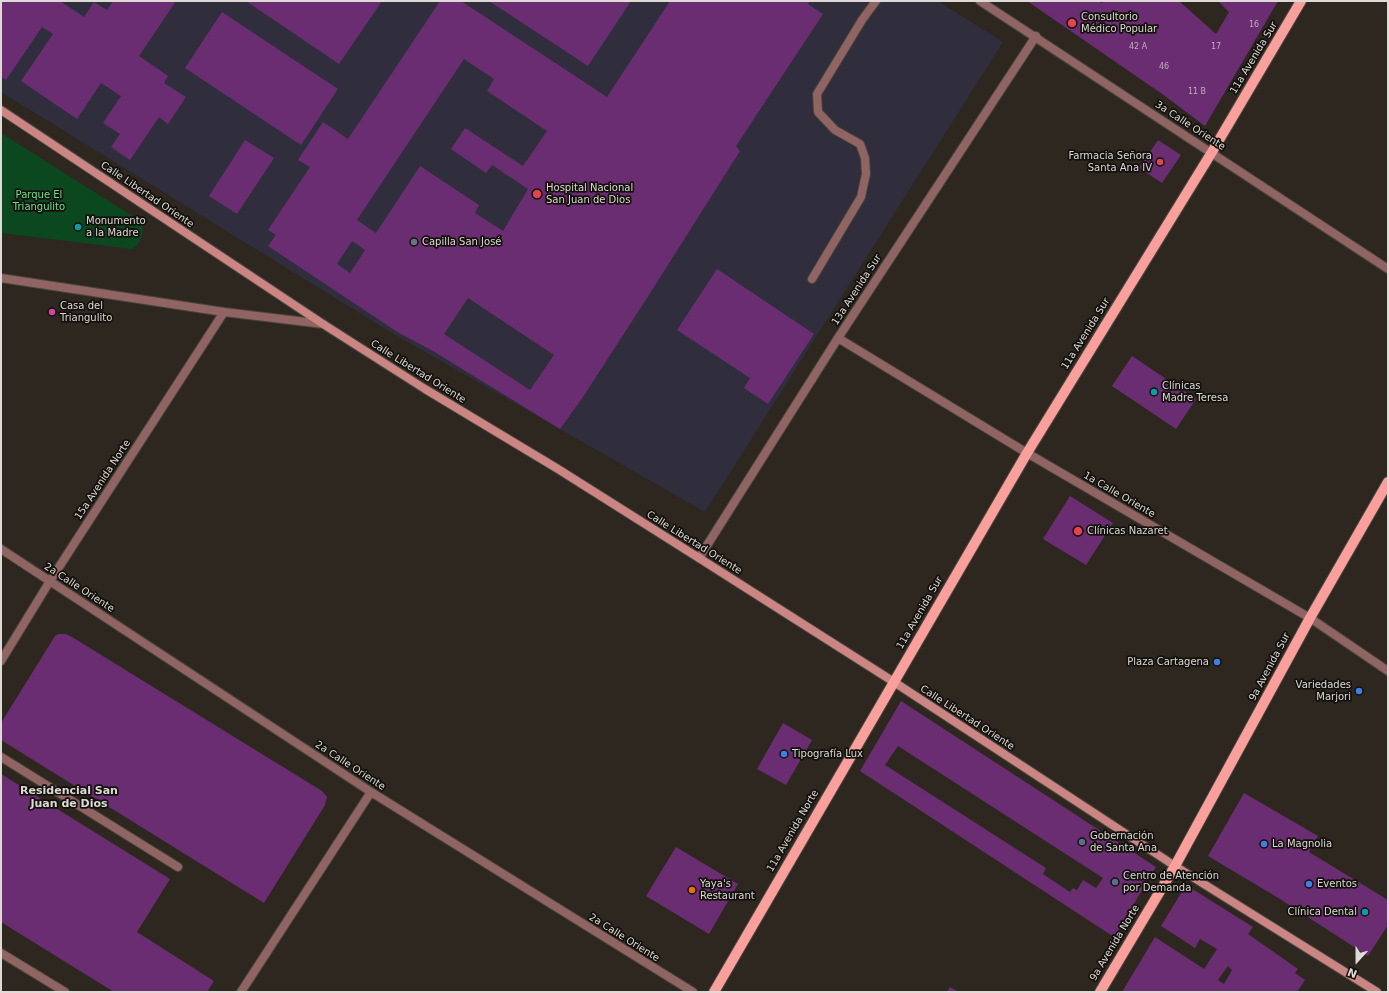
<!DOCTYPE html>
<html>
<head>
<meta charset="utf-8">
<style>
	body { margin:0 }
	#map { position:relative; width:1389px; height:993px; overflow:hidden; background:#2d2720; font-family:"DejaVu Sans",sans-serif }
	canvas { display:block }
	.frame { position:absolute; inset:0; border:2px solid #dedad5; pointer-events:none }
	.north { position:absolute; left:1337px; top:941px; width:40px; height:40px; -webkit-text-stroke:3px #13100d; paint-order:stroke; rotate:201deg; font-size:11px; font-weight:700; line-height:16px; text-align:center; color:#dedad5 }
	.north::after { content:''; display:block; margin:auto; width:14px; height:18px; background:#dedad5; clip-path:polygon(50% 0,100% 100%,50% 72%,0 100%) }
</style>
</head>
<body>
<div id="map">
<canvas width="1389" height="993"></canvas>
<div class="frame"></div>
<div class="north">N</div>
</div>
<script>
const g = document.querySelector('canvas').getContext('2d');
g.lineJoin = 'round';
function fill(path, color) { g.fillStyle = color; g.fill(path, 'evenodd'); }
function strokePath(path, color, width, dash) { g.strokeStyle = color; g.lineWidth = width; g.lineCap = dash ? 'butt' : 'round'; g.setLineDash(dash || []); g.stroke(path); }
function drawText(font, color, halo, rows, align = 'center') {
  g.font = font + ' "DejaVu Sans",sans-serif'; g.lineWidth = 3.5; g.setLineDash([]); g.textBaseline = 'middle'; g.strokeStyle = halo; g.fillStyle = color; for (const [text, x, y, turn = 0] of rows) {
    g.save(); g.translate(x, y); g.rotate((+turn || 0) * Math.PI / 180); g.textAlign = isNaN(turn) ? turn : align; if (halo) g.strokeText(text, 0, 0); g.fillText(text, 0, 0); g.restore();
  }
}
const medical = new Path2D(`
	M1,1H938L1003,42L705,512L392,333L1,92Z`);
const green = new Path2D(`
	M1,133L142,222C144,232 141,245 132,249L1,233Z`);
const building = new Path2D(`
	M1,1H60L84,17L94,2L107,10L113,1H176L139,56L168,76L164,83L186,97L168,124L159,117L130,160L111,147L120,134L103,123L121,96L101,83L77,119L21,81L53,34L42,27L6,80L1,77Z
	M246,1H382L339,64Z
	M440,1H461L607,97L670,1H810L808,4L823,14L736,146L740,151L654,287L583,397L560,429L433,351L399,333L268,246L276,235L268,230L310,167L298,160L323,122L348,139ZM464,59L494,79L487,91L547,131L523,166L465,128L451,149L486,173L492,165L528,189L503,231L475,213L479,205L420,166L376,233L357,220ZM352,241L365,250L350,273L337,264ZM468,298L554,355L530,390L444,334Z
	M489,1H631L588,66Z
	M1027,1H1098L1102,3L1104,1H1179L1216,34L1229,12L1218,1H1278L1205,126L1165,96Z
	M222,12L338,89L301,145L185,68Z
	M245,140L274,158L237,214L209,196Z
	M1158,140L1181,155L1162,183L1139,168Z
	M717,269L814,334L768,404L744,388L750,378L677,330Z
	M1132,356L1196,399L1176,429L1112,386Z
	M1070,496L1113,523L1086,565L1043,539Z
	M58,634H66L72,637L322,791L327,797L325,805L264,903L1,740V723L55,636Z
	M901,701L1156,867L1114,937L860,771ZM898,746L1103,878L1096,888L1083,880L1077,890L1073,888L1070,892L1043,874L1046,868L885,765Z
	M783,723L812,740L786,785L757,769Z
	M1,774L170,879L137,932L214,981L207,992H114L1,922Z
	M1244,793L1318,836L1309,852L1388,900V925L1368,956L1280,899L1208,856Z
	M676,847L738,884L709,934L646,896Z
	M1186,885L1253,927L1248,934L1298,969L1295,973L1305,980L1297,992H1122L1155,937L1204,969L1217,949L1200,939L1195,948L1161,926ZM1228,966L1232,970L1224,984L1218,980Z
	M950,987L959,992H947Z`);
const service = new Path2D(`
	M812,279L861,197L866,174L865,158L860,144L835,130L818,112L817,94L862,20L876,1`);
const minor = new Path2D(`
	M980,1L1388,269
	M1,278L224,312L323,324
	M838,338L1027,453L1310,618L1388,671
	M1,549L371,792L693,992
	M699,558L838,338L1036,36
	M1,661L50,581L224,312
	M1,757L178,867
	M1,953L65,992
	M241,992L371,792`);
const secondary = new Path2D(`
	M1,110L323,324L425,389L558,469L699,558L894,682L1175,866L1377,992`);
const primary = new Path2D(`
	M714,992L1027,453L1212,152L1301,1
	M1100,992L1175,866L1310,618L1388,482`);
const markers = [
	[1072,23,5,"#e0444e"],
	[1160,162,4,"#e0444e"],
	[537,194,5,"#e0444e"],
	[78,227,4,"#0f9aa8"],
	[414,242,4,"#6b7280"],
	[52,312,4,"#d1479c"],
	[1154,392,4,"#0f9aa8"],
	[1078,531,5,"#e0444e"],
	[1217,662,4,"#3f7fe0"],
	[1359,691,4,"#3f7fe0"],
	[784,754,4,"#3f7fe0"],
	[1082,842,4,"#5c6f8a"],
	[1264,844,4,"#3f7fe0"],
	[1115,882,4,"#5c6f8a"],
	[1309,884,4,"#3f7fe0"],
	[692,890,4,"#e8710a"],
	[1365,912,4,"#0f9aa8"]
];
const numberNames = [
	["16",1254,25],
	["42 A",1138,47],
	["17",1216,47],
	["46",1164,67],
	["11 B",1197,92]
];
const poiNames = [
	["Consultorio",1081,17],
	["Médico Popular",1081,29],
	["Farmacia Señora",1152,156,"right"],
	["Santa Ana IV",1152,168,"right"],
	["Hospital Nacional",546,188],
	["San Juan de Dios",546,200],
	["Monumento",86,221],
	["a la Madre",86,233],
	["Capilla San José",422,242],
	["Casa del",60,306],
	["Triangulito",60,318],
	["Clínicas",1162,386],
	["Madre Teresa",1162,398],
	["Clínicas Nazaret",1087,531],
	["Plaza Cartagena",1209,662,"right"],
	["Variedades",1351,685,"right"],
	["Marjori",1351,697,"right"],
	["Tipografía Lux",792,754],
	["Gobernación",1090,836],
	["de Santa Ana",1090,848],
	["La Magnolia",1272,844],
	["Centro de Atención",1123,876],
	["por Demanda",1123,888],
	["Yaya's",700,884],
	["Restaurant",700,896],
	["Eventos",1317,884],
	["Clínica Dental",1357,912,"right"]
];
const streetNames = [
	["11a Avenida Sur",1254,58,-59],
	["3a Calle Oriente",1190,126,33],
	["Calle Libertad Oriente",147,195,34],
	["13a Avenida Sur",857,290,-57],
	["11a Avenida Sur",1086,334,-58],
	["Calle Libertad Oriente",418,372,32],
	["15a Avenida Norte",103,480,-57],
	["1a Calle Oriente",1119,495,30],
	["Calle Libertad Oriente",694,543,32],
	["2a Calle Oriente",79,588,33],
	["11a Avenida Sur",920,613,-60],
	["9a Avenida Sur",1270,667,-62],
	["Calle Libertad Oriente",967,718,33],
	["2a Calle Oriente",350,766,33],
	["11a Avenida Norte",793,831,-60],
	["2a Calle Oriente",624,938,32],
	["9a Avenida Norte",1115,943,-59]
];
const parkNames = [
	["Parque El",39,195],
	["Triangulito",39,207]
];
const neighbourhoodNames = [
	["Residencial San",69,791],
	["Juan de Dios",69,804]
];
fill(medical, '#302d3d');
fill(green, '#0b471f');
fill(building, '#6a2d71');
strokePath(service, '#49443d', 10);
strokePath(minor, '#49443d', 10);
strokePath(secondary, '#49443d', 10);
strokePath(primary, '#49443d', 12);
strokePath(service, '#906462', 8);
strokePath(minor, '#906462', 8);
strokePath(secondary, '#cb8583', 8);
strokePath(primary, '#f99f9c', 10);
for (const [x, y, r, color] of markers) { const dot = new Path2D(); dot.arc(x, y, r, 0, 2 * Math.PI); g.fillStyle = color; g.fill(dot); strokePath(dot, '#13100d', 1.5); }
drawText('8px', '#c1afbc', null, numberNames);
drawText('10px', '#dedad5', '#13100d', poiNames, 'left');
drawText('10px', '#dedad5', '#13100d', streetNames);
drawText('10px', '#6fe08b', '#13100d', parkNames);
drawText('bold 11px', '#dedad5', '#13100d', neighbourhoodNames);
</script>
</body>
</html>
